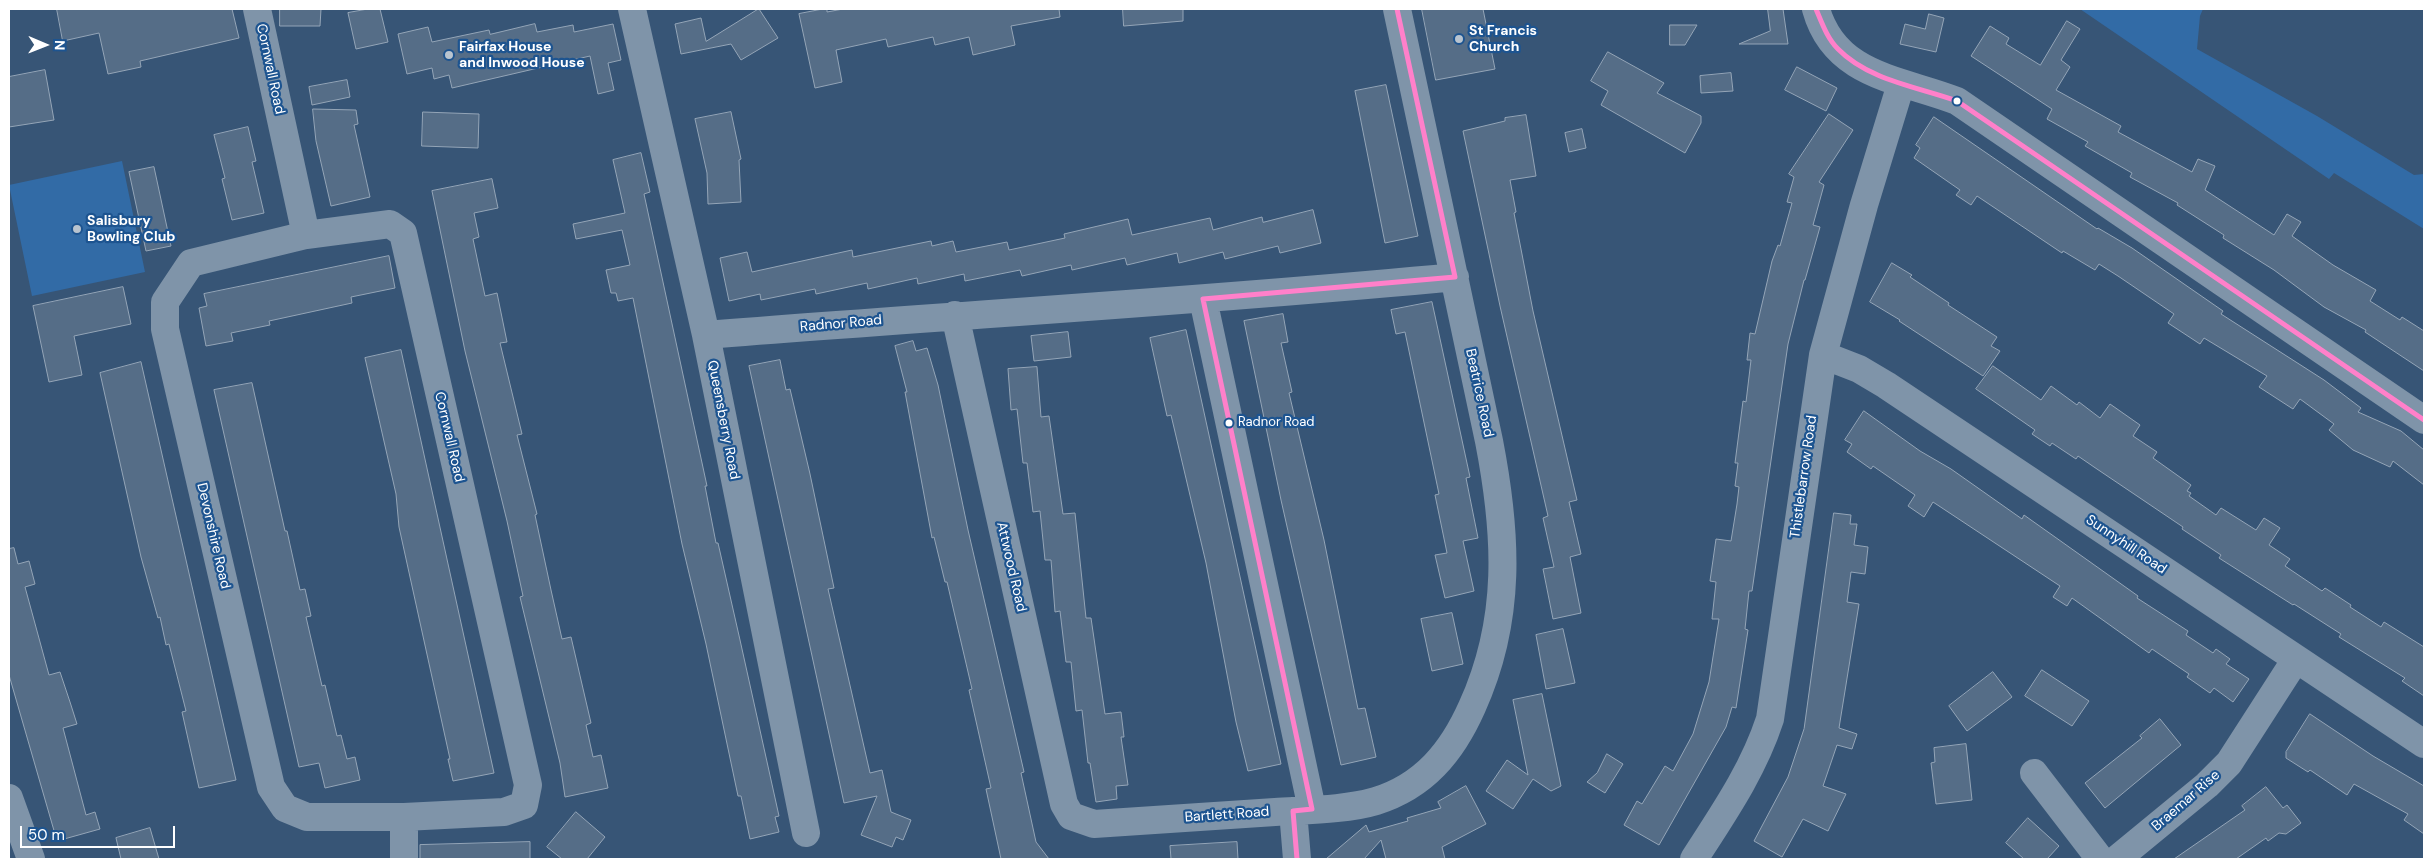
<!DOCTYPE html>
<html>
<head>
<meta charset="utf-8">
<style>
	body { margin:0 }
	#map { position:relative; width:2433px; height:868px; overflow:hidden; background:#375576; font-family:"DM Sans",sans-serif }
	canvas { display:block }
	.frame { position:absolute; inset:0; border:10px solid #fff; pointer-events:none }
	.north { position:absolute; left:20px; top:20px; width:50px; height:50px; -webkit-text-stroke:4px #1d5490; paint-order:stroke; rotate:91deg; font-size:14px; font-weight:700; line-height:20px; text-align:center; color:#fff }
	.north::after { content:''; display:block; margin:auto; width:18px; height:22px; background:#fff; clip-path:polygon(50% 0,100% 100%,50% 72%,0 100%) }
	.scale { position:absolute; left:20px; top:826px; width:155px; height:22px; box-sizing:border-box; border:2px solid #fff; border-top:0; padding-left:6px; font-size:15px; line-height:18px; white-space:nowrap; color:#fff; -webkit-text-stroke:4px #1d5490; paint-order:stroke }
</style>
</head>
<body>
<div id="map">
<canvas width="2433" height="868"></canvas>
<div class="frame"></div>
<div class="north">N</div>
<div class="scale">50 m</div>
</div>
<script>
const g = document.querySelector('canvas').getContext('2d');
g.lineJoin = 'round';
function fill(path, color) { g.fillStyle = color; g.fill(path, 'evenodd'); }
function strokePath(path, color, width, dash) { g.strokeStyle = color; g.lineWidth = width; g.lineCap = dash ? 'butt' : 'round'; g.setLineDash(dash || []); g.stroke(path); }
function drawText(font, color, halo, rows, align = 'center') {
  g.font = font + ' "DM Sans",sans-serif'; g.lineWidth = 4.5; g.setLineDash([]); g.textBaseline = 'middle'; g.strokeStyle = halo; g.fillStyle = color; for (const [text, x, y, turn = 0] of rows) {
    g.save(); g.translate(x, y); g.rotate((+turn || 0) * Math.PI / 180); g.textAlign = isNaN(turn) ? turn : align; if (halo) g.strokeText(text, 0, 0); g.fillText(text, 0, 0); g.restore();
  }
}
const green = new Path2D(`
	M2080,9H2203L2200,16L2197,49L2317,116L2414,175L2424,174V229L2334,173L2329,179Z
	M122,161L145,272L32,296L9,185Z`);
const building = new Path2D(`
	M57,9H232L239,38L140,61L141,67L108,74L99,33L63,41Z
	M280,9H321L320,26H280Z
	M368,9H380L388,42L356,49L348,13Z
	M759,9L778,38L741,60L731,44L681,54L675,24L701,18L706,41Z
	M823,9H827V12L843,9H1059L1060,17L1011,26L1015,45L973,55L969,37L935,45L933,37L888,47L886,39L836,50L842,82L815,88L799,14Z
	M1123,9H1183V21L1124,26Z
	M1422,9H1483L1495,69L1436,80Z
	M1768,9H1783L1788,44H1739L1770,31Z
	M1929,14L1944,18L1936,52L1900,44L1905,24L1925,29Z
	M2067,21L2080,29L2061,60L2070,67L2056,90L2121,126L2118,132L2192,172L2198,159L2215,166L2205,190L2274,235L2287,214L2301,222L2292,236L2333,265L2376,290L2370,301L2400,320L2402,317L2424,331V371L2365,332L2366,330L2324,307L2274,270L2223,238L2224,235L2177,205L2178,203L2130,177L2132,173L2085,146L2088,142L2047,119L2052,109L1971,56L1990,26L2009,38L2006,44L2040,65Z
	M535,24L537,32L573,25L574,32L613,24L621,60L608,63L614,90L598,94L590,56L452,88L449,75L434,79L432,68L407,74L398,34L428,27L432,42L489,30L490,34Z
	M1670,25H1697L1685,45H1670Z
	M1608,52L1664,83L1657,93L1701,116V123L1685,153L1601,105L1608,91L1591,81Z
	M1797,67L1837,88L1826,111L1785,90Z
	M45,70L54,120L9,127V77Z
	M1731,73L1733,91L1701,93L1700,76Z
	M347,80L350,97L312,105L309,87Z
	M1386,85L1418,236L1385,243L1355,91Z
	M313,109L356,110L358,124L354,125L370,197L331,206L316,141Z
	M423,112L479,114L478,148L422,146Z
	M731,112L741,159L739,160L741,202L708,204L707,173L695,119Z
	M1829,114L1853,130L1819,182L1824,185L1813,225L1820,227L1805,280H1804L1788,344L1752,591H1749L1745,629L1748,630L1736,708L1732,707L1726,727L1659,845L1624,825L1637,801L1642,804L1665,766L1673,771L1693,734L1709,682L1719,619H1712L1716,582L1710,581L1716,539L1731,541L1737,504L1739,487L1735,486L1738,463H1735L1743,401L1746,402L1751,360H1747L1750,333L1755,334L1772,261L1778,245L1780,246L1792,203L1787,202L1794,177L1789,174Z
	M1526,115L1536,176L1510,180L1516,212L1514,213L1533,311L1577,500L1569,502L1581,554L1570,557L1581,613L1553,619L1543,569L1554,567L1543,518L1548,516L1500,306L1463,131L1505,121V118Z
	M1934,117L2097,229L2098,228L2132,248L2223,311L2221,314L2324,380L2361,408L2358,412L2401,431L2424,450V485L2393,461L2390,467L2353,450L2329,430L2334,424L2300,399L2293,409L2259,387L2267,376L2204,338L2200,344L2168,323L2174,314L2118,276L2099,264L2095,270L2063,251L2062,253L1977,196L1971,205L1956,195L1960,190L1914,158L1920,148L1916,145Z
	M248,127L256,161L252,162L264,213L232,220L222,179L225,178L214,135Z
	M1582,129L1586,148L1569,152L1565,133Z
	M641,153L650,192L644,194L707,486H705L716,543H718L740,640L779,816L775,817L779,832L750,839L741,796H738L706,644L682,544L633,298L618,301L616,293H611L606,270L630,265L622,230L576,239L573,224L625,213L613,160Z
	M154,167L171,246L146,251L129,172Z
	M492,179L498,208L474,213L479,237L473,239L485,296L497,293L507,342L500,343L522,434L517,435L537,514L535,515L551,590L562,639L571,637L591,723L586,725L593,757L601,755L608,788L565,797L560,763L520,597L523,596L507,521L465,351L432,191Z
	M1313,210L1321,243L1280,253L1278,246L1225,259L1223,252L1179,263L1177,253L1127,265L1125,258L1072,270L1071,265L1022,276L1020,270L965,281L964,274L918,284L917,278L868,289L867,283L816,294L815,289L761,300L760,294L729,301L720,258L747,252L752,272L852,250L853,257L931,241L932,246L953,241L956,252L1007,242L1009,250L1065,238L1064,234L1128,219L1132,235L1210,218L1213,230L1262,217L1263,222Z
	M389,256L395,288L351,297L352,303L269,321L270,325L231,333L233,341L206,346L199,308L207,306L204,294Z
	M1892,263L1912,275L1910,277L1949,303L1948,305L1997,337L1991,346L2000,351L1983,376L1899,321L1900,320L1870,302Z
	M123,287L131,324L74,336L82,375L49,382L33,306Z
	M1432,302L1470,477L1466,478L1478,538L1463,541L1474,591L1445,598L1435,555L1447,553L1435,495L1439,494L1405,332L1396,334L1391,310Z
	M1283,314L1288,342L1281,343L1292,392L1289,393L1324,540L1358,709L1365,708L1376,757L1341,765L1281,500L1244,321Z
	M1186,330L1281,764L1248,771L1236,722L1206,563L1171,415L1167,416L1150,338Z
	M1068,332L1071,357L1034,361L1031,336Z
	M913,341L916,351L927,348L938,385L968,530L1024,772L1021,773L1036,842L1049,859H1001L986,789L991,788L969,690L972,689L947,582H945L934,537L932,538L905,392H907L895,346Z
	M401,350L494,773L453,781L448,759H450L399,527L396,494L365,358Z
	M780,360L786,390L790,389L810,474L834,588L828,589L870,773L882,770L891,812L911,820L903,840L896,837L892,847L861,835L877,796L844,803L749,366Z
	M141,362L236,780L199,788L182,712L186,711L169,644L166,645L160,617L158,618L141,557L100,373Z
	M1993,366L2041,400L2051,386L2077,405L2079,402L2100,418L2110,404L2140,425L2133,436L2157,452L2153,458L2191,485L2187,491L2191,493L2189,496L2216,515L2221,508L2256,530L2264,518L2280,528L2269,545L2290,559L2285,566L2322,591L2325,588L2351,605L2350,607L2381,627L2384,622L2424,647V696L2402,681L2405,678L2339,637L2341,634L2294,604L2293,605L2219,558L2221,555L2182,529L2183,527L2094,467L2078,456L2076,459L2052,443L2050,446L2032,434L2035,430L1976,389Z
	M1037,367L1041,417L1049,416L1063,514L1075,513L1086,618H1091L1105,714L1121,712L1124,737H1121L1128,785L1116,786L1117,799L1096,802L1090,763H1088L1082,710L1076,711L1071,662H1066L1060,611L1055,612L1051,560H1045L1040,511L1033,512L1027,463H1023L1017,409L1011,410L1008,369Z
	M252,383L285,531H287L300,590L305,589L311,616L306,617L322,686L325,685L337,736L341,735L347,759L355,757L360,780L325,788L319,763L299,767L214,390Z
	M1864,411L1920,451L1951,469L2022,519L2024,515L2138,596L2137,598L2188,631L2186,635L2213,653L2216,649L2230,659L2226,664L2249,679L2233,702L2214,688L2210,693L2187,677L2189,674L2152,649L2149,653L2072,598L2067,606L2053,597L2060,586L1933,502L1924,517L1908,506L1915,495L1873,466L1871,469L1847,452L1852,444L1845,440Z
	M1834,513L1851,515L1850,524H1857L1854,545L1868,547L1865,574L1851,572L1847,602L1859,604L1839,728L1857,734L1852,749L1837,745L1823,786L1846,794L1828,831L1803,819L1782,857L1754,841L1788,777L1804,729Z
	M14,548L18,564L29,561L35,584L25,587L49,675L60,672L70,702L77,724L63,728L86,815L95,812L100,829L57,841L9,675V549Z
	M1452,613L1463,664L1432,671L1421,619Z
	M1563,629L1575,683L1546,689L1536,635Z
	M2042,670L2089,701L2072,726L2025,696Z
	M1993,672L2012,697L1967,731L1949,706Z
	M1542,694L1561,786L1551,791L1533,779L1513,809L1486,791L1507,760L1528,775L1513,700Z
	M2310,714L2373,756L2424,786V834L2404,820L2408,814L2354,784L2347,795L2310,770L2308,772L2286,758V752Z
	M2160,719L2181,745L2105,808L2085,783L2142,738L2140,736Z
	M1966,744L1972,800L1936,804L1931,763L1935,762L1934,748Z
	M1607,754L1623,764L1605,793L1587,782L1597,773Z
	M1466,786L1486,824L1442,847L1445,859H1386L1381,840L1364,859H1326L1366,825L1369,832L1408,821L1407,818L1441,808L1438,802Z
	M2266,787L2283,808L2287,805L2301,823L2286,834L2279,833L2268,841L2266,838L2236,859H2174L2245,810L2242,806Z
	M576,812L605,837L587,859H562L547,847Z
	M2028,818L2059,846L2047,859H2024L2006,843Z
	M150,828L159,859H121L116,838Z
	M530,842V859H420V845Z
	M1237,842L1238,859H1171L1170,846Z`);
const minor = new Path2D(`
	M257,9L306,235L390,224L403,233L528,785L524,805L504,812L404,817V859
	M632,9L706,335L806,833
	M1816,9C1835,77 1901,79 1957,101L2424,420
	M306,235L191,263L165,302V329L271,787L285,808L307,817H404
	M1203,299L1312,809
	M955,315L1064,804L1071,816L1094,824C1154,820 1214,816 1275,812C1306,810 1346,810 1376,801C1424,786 1452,752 1472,707C1512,619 1507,534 1489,441L1397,9
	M706,335C956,315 1206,301 1455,277
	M1823,355L1859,369L1886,385L2424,744
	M2034,773L2100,859
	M9,798L31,859
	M1293,811L1297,859
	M1694,859C1723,814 1753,771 1770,719L1823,355L1864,205L1901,84
	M2117,859L2207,785L2229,763L2296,659`);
const bus1 = new Path2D(`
	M1816,9C1822,23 1827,38 1838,49C1868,80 1918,87 1957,101L2424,420
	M1297,859L1293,811L1312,809L1203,299L1455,277L1397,9`);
const markers = [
	[1459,39,5,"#b9c4cf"],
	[449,55,5,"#b9c4cf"],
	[1957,101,4.5,"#fff"],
	[77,229,5,"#b9c4cf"],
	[1229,423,4.5,"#fff"]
];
const busNames = [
	["Radnor Road",1238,423]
];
const poiNames = [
	["St Francis",1469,31],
	["Church",1469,47],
	["Fairfax House",459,47],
	["and Inwood House",459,63],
	["Salisbury",87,221],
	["Bowling Club",87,237]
];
const streetNames = [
	["Cornwall Road",270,69,78],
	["Radnor Road",841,324,-5],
	["Beatrice Road",1479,393,78],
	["Queensberry Road",723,420,79],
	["Cornwall Road",449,437,77],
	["Thistlebarrow Road",1804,477,-82],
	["Devonshire Road",213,536,77],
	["Sunnyhill Road",2126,545,34],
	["Attwood Road",1011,567,77],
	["Braemar Rise",2186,801,-41],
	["Bartlett Road",1227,815,-4]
];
fill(green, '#326ba6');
fill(building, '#556d87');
strokePath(building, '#94a5b7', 1);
strokePath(minor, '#7f94a9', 28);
strokePath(bus1, '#ff80ca', 5);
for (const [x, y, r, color] of markers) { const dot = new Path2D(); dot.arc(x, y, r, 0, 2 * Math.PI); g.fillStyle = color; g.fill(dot); strokePath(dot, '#1d5490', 2); }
drawText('13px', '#fff', '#1d5490', busNames, 'left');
drawText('bold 14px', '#fff', '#1d5490', poiNames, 'left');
drawText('14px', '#fff', '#1d5490', streetNames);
</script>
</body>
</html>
